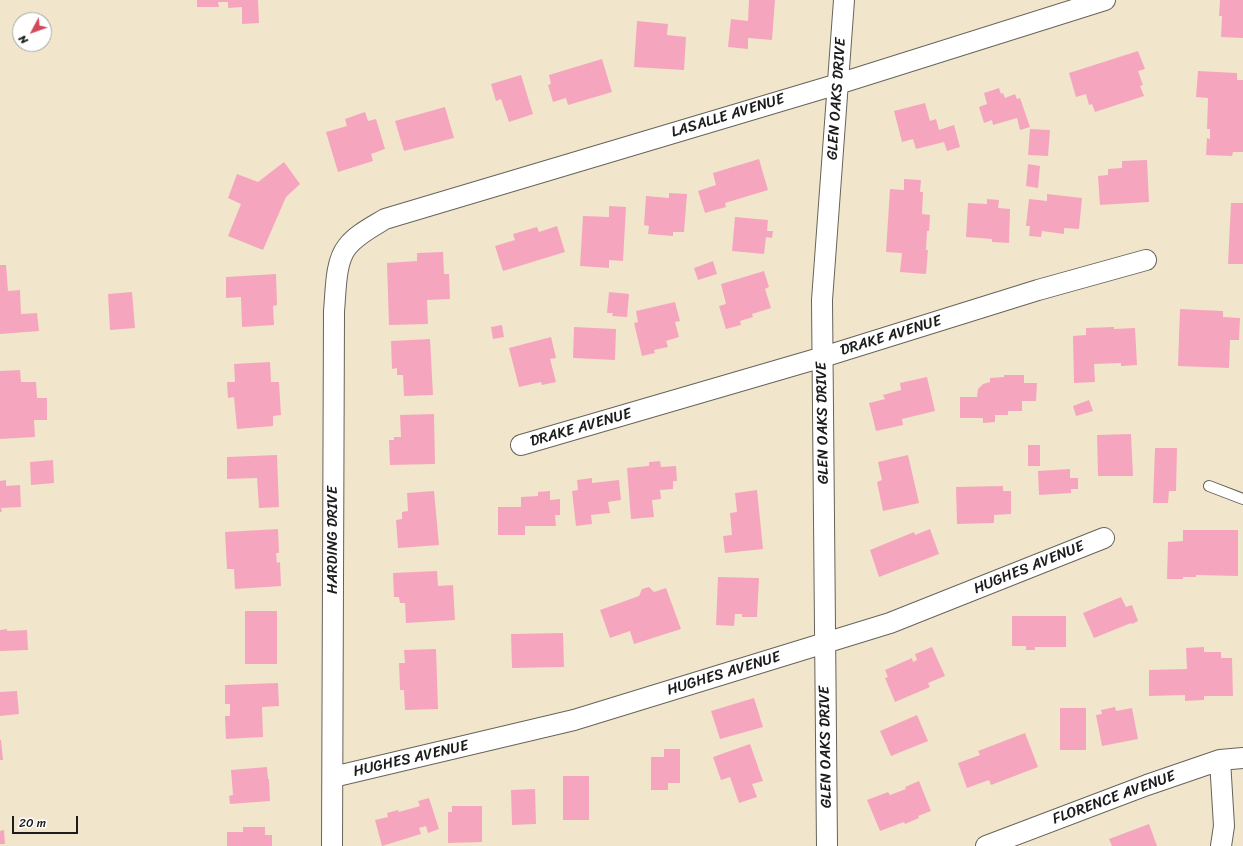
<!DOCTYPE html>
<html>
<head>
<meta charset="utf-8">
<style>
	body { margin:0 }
	#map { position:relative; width:1243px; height:846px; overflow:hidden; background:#f1e6cc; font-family:Sriracha,sans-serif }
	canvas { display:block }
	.north { position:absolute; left:12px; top:12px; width:40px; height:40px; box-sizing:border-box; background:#fff; border:1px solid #a4a4a4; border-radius:50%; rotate:229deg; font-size:11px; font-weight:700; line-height:16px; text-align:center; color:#1c1c1c }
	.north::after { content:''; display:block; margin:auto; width:14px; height:18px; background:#d1495b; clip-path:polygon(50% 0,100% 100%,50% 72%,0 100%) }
	.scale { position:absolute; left:12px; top:816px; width:66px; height:18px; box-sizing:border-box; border:2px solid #1c1c1c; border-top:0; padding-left:5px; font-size:12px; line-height:14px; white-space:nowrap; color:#1c1c1c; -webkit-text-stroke:3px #fff; paint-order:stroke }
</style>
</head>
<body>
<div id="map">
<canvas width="1243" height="846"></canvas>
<div class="north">N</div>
<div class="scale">20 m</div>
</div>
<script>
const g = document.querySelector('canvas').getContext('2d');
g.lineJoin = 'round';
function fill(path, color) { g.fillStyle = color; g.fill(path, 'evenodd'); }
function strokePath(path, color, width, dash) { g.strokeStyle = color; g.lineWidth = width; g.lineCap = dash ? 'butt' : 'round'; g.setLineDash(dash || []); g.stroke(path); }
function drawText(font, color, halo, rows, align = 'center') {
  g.font = font + ' Sriracha,sans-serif'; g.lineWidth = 3; g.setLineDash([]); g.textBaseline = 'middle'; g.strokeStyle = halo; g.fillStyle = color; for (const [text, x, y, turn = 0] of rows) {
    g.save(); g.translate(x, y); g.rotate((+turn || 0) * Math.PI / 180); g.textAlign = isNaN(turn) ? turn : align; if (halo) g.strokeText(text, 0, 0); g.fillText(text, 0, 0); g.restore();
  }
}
const building = new Path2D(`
	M197,0H258L259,23L242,24V7L228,8V2H218L219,7H197Z
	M749,0H775L772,40L748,38V49L728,47L731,19L748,21Z
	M1220,0H1243V38L1221,37L1222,16H1219Z
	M637,21L668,24L667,35L686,37L684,70L634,67Z
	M1138,51L1145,69L1138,71L1143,85L1140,86L1144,96L1095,112L1092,104L1089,105L1086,94L1076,97L1069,73Z
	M602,59L612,92L568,105L566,98L553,102L548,85L551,84L549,75Z
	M1198,71L1237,73V80H1243V152H1233L1232,156L1206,155L1207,138L1210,139V129H1207L1208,98L1196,97Z
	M521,75L533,114L509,122L501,99L496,101L491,84Z
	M999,88L1001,94L1003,93L1005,98L1015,94L1017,99L1020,98L1030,127L1020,130L1017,118L993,125L992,120L984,123L979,107L987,104L984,93Z
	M925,103L930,121L936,119L939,130L954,125L960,147L947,151L944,142L916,149L913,139L902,142L894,111Z
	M445,107L454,138L404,151L395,121Z
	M365,112L368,121L376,119L385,149L371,154L373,161L338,172L326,132L347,126L345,119Z
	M1030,129L1050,130L1048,156L1028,155Z
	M759,159L768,190L725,203L726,207L705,213L698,191L716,185L713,173Z
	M1147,160L1149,202L1100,205L1098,176L1108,175V169L1122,168V161Z
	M284,162L300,184L286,197L263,250L228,236L241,204L228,198L237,174L258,182Z
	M1028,164L1040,166L1038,188L1026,186Z
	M904,179L921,180L920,192H923L922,214L930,215L929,231H927L926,250H928L926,274L900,272L902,253L886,252L890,189L904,190Z
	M669,193L687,194L684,232H673V236L648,234L649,226L644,225L646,196L669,198Z
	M1047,194L1082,198L1079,229L1064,228V234L1042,231L1041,237L1029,236L1030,226H1026L1029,199L1047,201Z
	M987,199L999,200L998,208L1010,209L1009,243L992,242V239L966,237L968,203L987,204Z
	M1231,203H1243V264H1228Z
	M609,206L626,207L623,261L609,260V268L580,266L583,216L609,217Z
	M735,217L768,220L767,231H773L772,238L766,237L764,254L732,251Z
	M557,226L565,252L503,271L495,246L515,240L513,234L537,227L539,232Z
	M443,252L444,274H449L450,299L427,300L428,324L389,325L387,263L417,261V253Z
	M713,261L717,274L698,280L694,268Z
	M0,265H6L8,291L20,290L21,314L37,313L39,331L0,334Z
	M764,271L769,287L765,289L771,308L752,314L753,317L740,321L741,325L726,329L719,306L726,304L721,284Z
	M276,274L277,305L273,306L274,325L242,327L241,297L226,298V277Z
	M132,292L135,328L110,330L108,294Z
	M609,292L629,294L627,317L612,316L613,313H607Z
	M675,302L680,321L675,322L679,337L666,341L668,347L654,350L655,353L642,356L634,323L638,322L636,311Z
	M1180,309L1223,311V317L1240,318L1239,340H1230L1229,368L1178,366Z
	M502,325L504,337L493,339L491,327Z
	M574,327L616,329L615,360L573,358Z
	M1114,327V329L1135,328L1137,365L1121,366V363L1094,364L1095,382L1074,383L1073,336L1086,335V328Z
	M551,337L556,358L550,359L556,382L542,385L541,382L519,387L509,348Z
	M430,339L433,395L404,396L403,375H397V368L392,369L391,341Z
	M270,362L271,382H279L281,415L273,416V426L237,429L234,397L228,398L227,382H235L234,364Z
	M20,370L21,382H36L37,398H47V420H34L35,437L0,439V371Z
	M1004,375H1024V383H1037L1036,401H1022V411H1008V415H995V422L983,423V418H960V397H977L978,389L983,384L990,382V378L1004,377Z
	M927,377L935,411L902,419L903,425L876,431L869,403L885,399L883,395L901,390L900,383Z
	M1089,400L1093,411L1076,416L1073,406Z
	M434,414L435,464L390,465L389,440H394V437H401L400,415Z
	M1131,434L1133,476H1098L1097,435Z
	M1028,445H1040V466H1028Z
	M1155,448H1177L1176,491H1169L1168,503H1153Z
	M277,455L279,507L259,508L257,478L227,479V457Z
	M908,455L919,503L883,511L877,482L882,480L878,462Z
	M53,460L54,483L31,485L30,462Z
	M660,461L661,467L676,466L677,481H673V489L660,490L661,499L652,500L654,517L631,519L627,468L649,466V462Z
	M1070,469V478H1078V489H1071V493L1039,495L1038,471Z
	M592,478V483L619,480L621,500L608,502L610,513L591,515L592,524L576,526L572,491L578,490L577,480Z
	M6,480V486L20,485L21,507L1,508L2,512H0V481Z
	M1003,486V491H1011V514L994,515V523L957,524L956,487Z
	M757,490L763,549L725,553L723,536L732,535L730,513L737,512L735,493Z
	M434,491L439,545L398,548L396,520L402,519V512L408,511L407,493Z
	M550,491V500L560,499V515H555L556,526H525V535H498V507H521V497L538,496V492Z
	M278,529L279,553H276L277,563L280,562L281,586L235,589L234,569H227L225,532Z
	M930,529L939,554L879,577L870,550L914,532L915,535Z
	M1183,530H1238V576L1196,575V577H1183V579H1167L1168,542L1183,541Z
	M437,571L438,586L453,585L455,620L406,623L405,603H400L399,597H394L393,573Z
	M718,577L759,578L757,617H742V614H735L734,626L716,625Z
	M649,587L654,592L666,588L681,629L634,644L630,631L610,638L600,610L639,596L642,589Z
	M1121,597L1126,607L1132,605L1138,621L1132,624L1131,623L1094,638L1083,613Z
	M245,611H277V664H245Z
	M1012,616H1066V647H1035V650H1026V646H1012Z
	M7,629V631L27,630L28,650L0,651V630Z
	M563,633L564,667L512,668L511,634Z
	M932,647L945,676L928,683L930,687L895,702L885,678L888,677L885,670L912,658L913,662L917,660L915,654Z
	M1204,647V652H1221V658H1232L1233,696H1204V700L1185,701V695L1149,696V670L1187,669L1186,648Z
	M436,649L438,709L405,710L404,690H400L399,663H405L404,650Z
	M278,683L279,706L262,707L263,737L226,739L225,716H230V704H225V685Z
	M17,691L19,714L0,716V692Z
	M754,698L763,727L720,739L711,711Z
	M1115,707L1116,711L1132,708L1138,739L1102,746L1096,715L1102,714L1101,710Z
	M1060,708H1086V750H1060Z
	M917,715L928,741L891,756L880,731Z
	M1025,733L1038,767L991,785L989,780L967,788L958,763L980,755L978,751Z
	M0,740H1L3,760H0Z
	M750,744L763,781L752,784L757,797L739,803L730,777L721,780L713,757Z
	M664,749H680V783H668V790H651V757H664Z
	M267,767L268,779H269L270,801L230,804L229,796L233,795L231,770Z
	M563,776H589V820H563Z
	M919,781L931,811L918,816L919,818L905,824L904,822L880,831L867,800L888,792L890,795L906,789L905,787Z
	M535,789L536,824L512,825L511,790Z
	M429,798L439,829L428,833L426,826L419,828L421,834L382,846L375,820L388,817L387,813L398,810L399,812L420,806L418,801Z
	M452,806H482V842L448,843V812H452Z
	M1149,824L1157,846H1112L1109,839Z
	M243,827H265V835H272V846H227V832H243Z
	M4,830L5,844H0V831Z`);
const lane = new Path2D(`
	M1209,486L1243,499`);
const street = new Path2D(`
	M521,445L823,357L1038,290L1146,260
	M1220,760L1224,826L1221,846
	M333,777L574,720L890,623L1104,538
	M332,846L334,311C336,291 335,262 347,247C356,235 372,227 385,219L838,84L1105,0
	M827,846L822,300L844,0
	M986,846L1147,785L1220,760L1243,758`);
const streetNames = [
	["GLEN OAKS DRIVE",837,99,-86],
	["LASALLE AVENUE",728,116,-17],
	["DRAKE AVENUE",891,336,-17],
	["GLEN OAKS DRIVE",823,423,-91],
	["DRAKE AVENUE",581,428,-16],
	["HARDING DRIVE",333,540,-90],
	["HUGHES AVENUE",1029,568,-22],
	["HUGHES AVENUE",724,674,-17],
	["GLEN OAKS DRIVE",826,747,-91],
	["HUGHES AVENUE",411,759,-13],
	["FLORENCE AVENUE",1114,798,-20]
];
fill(building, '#f5a6be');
strokePath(lane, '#67635a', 12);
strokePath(street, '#67635a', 22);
strokePath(lane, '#fff', 10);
strokePath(street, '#fff', 20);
drawText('15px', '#1c1c1c', '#fff', streetNames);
</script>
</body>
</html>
